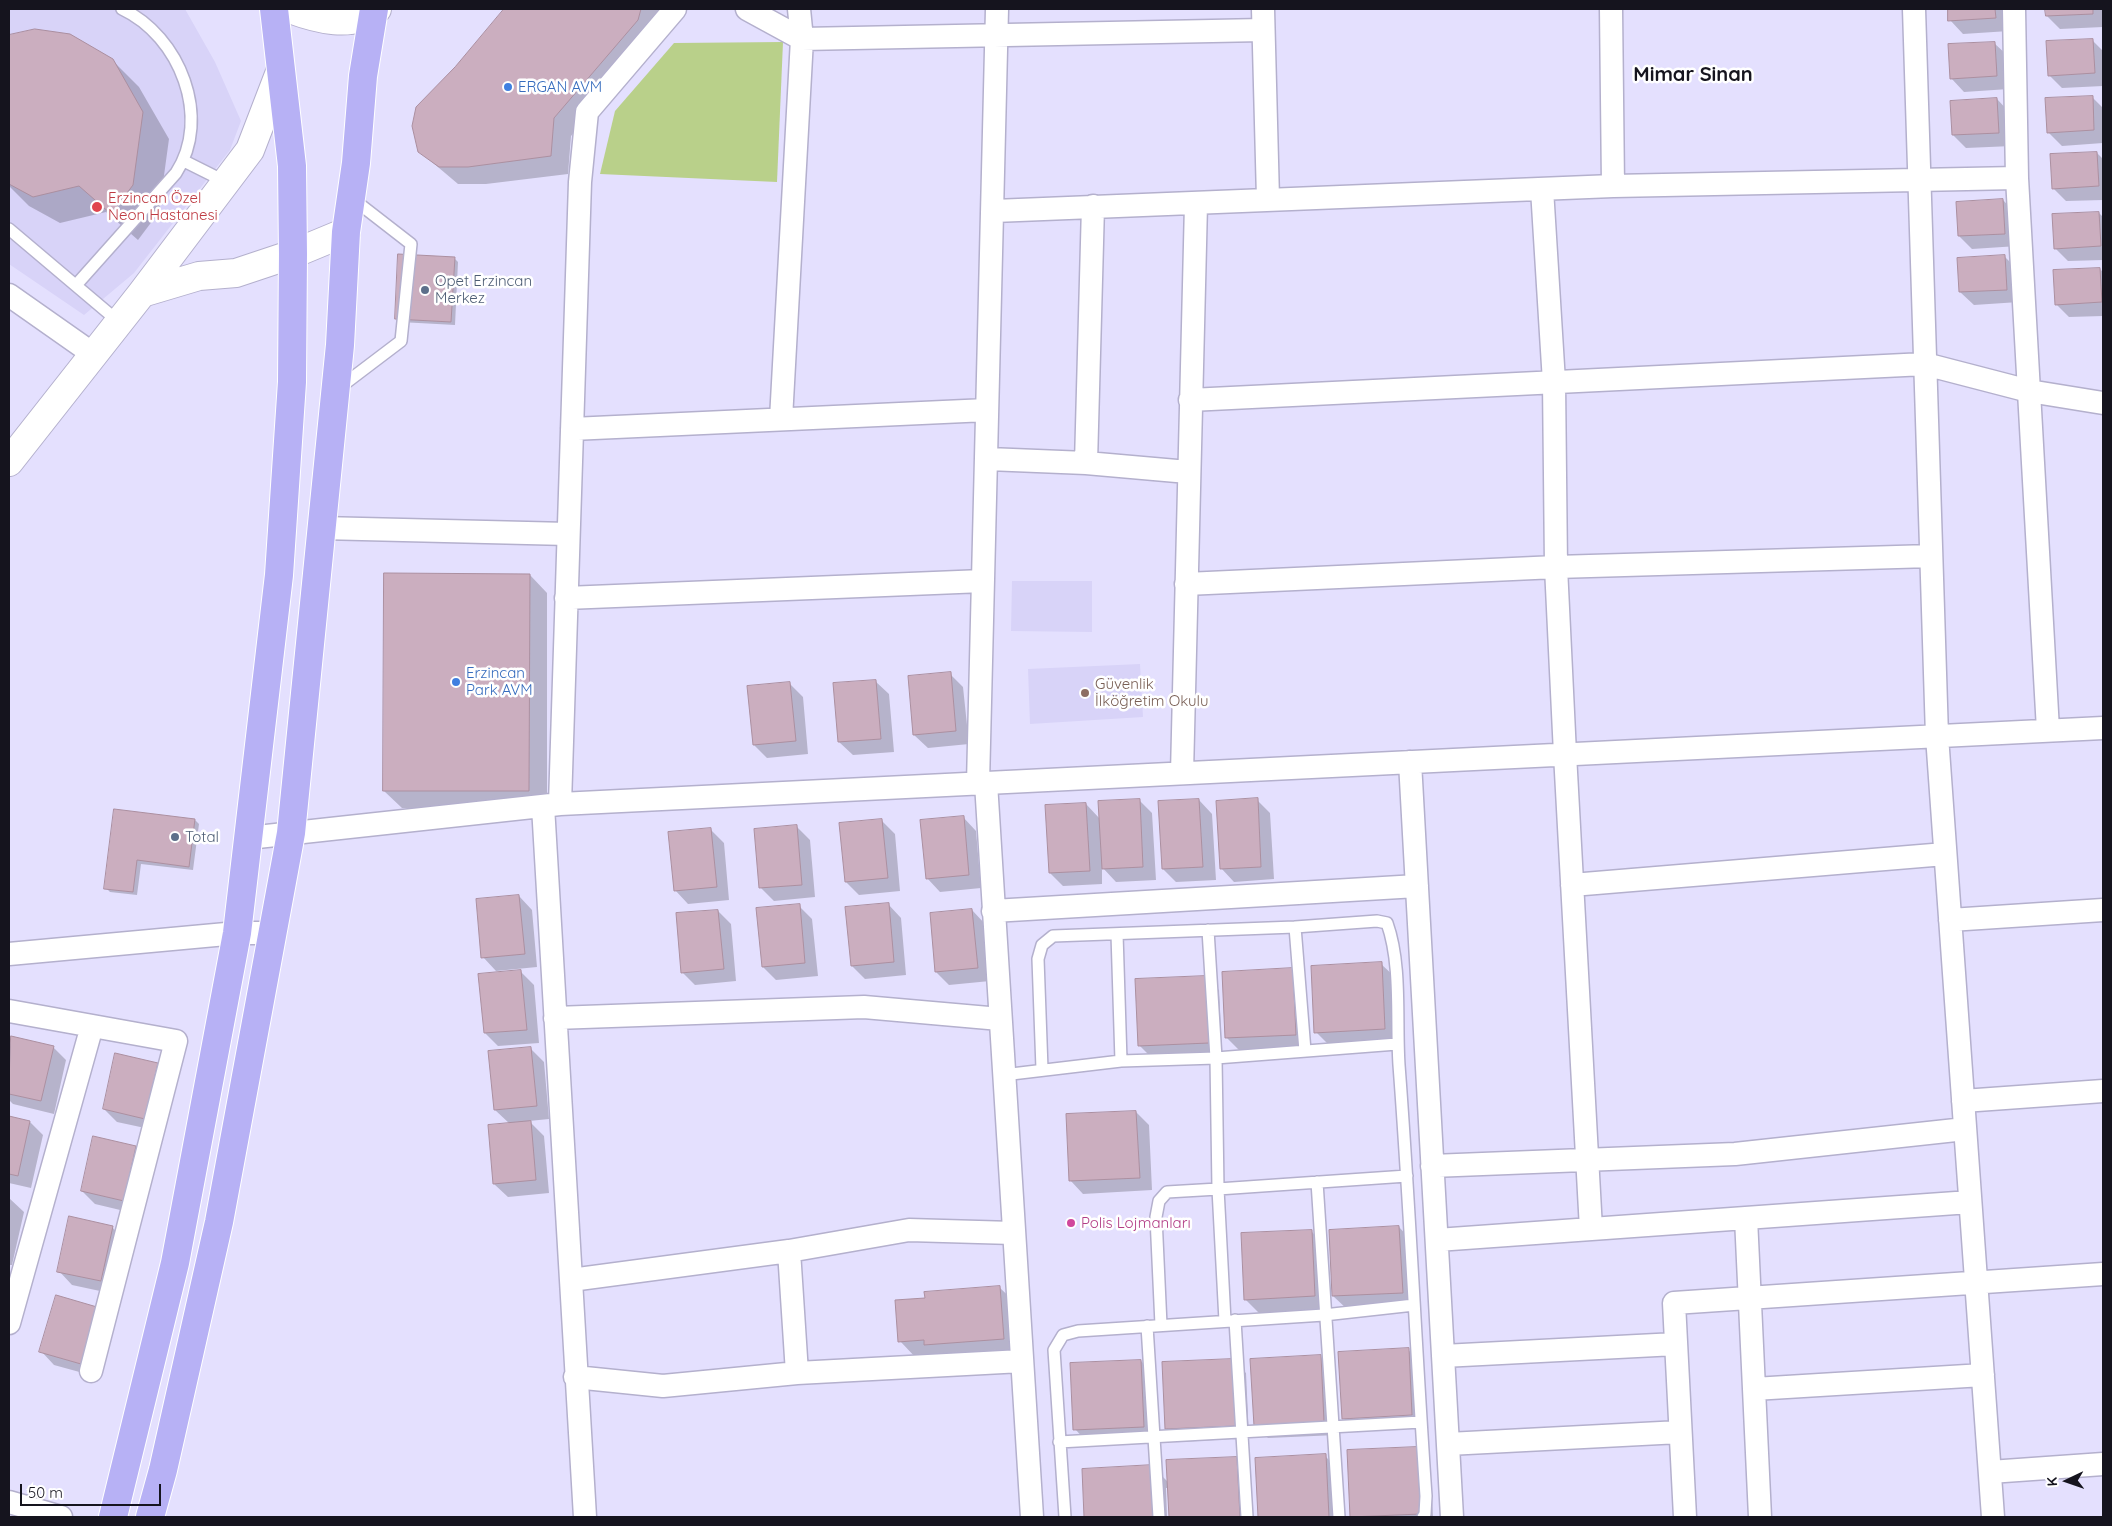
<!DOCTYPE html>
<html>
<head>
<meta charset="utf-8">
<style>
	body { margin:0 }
	#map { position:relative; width:2112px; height:1526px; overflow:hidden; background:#e4e0fe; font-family:Quicksand,sans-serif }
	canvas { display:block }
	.frame { position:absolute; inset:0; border:10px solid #15141e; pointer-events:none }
	.north { position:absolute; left:2042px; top:1456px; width:50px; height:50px; -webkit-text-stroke:4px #fff; paint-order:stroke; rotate:267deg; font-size:14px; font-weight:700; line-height:20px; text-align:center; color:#15141e }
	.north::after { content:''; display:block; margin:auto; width:18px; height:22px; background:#15141e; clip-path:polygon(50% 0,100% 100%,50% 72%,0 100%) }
	.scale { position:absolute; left:20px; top:1484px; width:141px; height:22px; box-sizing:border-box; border:2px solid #15141e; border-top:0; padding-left:6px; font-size:15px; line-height:18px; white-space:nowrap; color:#15141e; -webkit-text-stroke:4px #fff; paint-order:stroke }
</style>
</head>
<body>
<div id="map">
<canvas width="2112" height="1526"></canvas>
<div class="frame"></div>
<div class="north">K</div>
<div class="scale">50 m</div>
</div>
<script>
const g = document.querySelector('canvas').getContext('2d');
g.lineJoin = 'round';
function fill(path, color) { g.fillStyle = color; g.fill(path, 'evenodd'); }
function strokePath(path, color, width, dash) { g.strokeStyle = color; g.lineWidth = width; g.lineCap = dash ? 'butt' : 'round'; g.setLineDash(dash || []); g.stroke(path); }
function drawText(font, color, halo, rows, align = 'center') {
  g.font = font + ' Quicksand,sans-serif'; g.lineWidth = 5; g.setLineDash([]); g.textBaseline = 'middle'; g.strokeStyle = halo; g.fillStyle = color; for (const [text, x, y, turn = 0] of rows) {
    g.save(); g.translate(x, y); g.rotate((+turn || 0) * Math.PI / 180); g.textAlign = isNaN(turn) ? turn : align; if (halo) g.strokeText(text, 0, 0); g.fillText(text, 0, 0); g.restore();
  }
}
const built = new Path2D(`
	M9,9H185L215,62L241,121L230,150L134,273L84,315L9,264Z
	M1012,581H1092V632L1011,631Z
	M1140,664L1143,717L1030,724L1028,669Z`);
const green = new Path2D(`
	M783,42L777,182L600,174L615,111L674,43Z`);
const shadow = new Path2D(`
	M505,9H660L662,16L656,38L571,136L568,174L486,184H458L419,151L456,68Z
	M1949,9H2007L2009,31L1963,34L1950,20Z
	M2047,9H2103V27L2060,29L2047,16Z
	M35,30L112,60L139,87L169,139L159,212L138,240L106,212L60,223L29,206L9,186V37Z
	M2092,40L2103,51V86L2062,88L2049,75Z
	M1994,43L2008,56L2009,89L1964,92L1951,78Z
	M2092,97L2103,108V143L2062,146L2048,132Z
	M1997,99L2010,113L2012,146L1966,148L1953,135Z
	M2097,153L2103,159V200L2066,201L2053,188Z
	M2003,200L2016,214L2018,246L1972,249L1959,236Z
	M2099,213L2103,217V260L2068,261L2055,248Z
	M2004,256L2018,270L2019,302L1974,305L1960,292Z
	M454,258L458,262L455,325L400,322L396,318Z
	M2100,269L2103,272V316L2069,317L2056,304Z
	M530,575L547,593V809L402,808L384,791Z
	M950,674L963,687L969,744L928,748L914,735Z
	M875,681L889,694L894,752L853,755L839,742Z
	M790,684L803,697L808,754L767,758L754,745Z
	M1139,800L1152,813L1156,880L1116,882L1102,867V884L1063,886L1050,873L1086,804L1100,819Z
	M1199,800L1212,814L1216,880L1176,882L1163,869Z
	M1257,800L1270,813L1274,879L1234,882L1221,868Z
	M115,810L195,820L199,824L193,870L141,864L137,895L110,892L106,888Z
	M963,817L976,831L981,888L940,892L927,878Z
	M882,821L895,834L900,891L859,895L846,882Z
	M797,827L810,840L815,897L774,901L761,888Z
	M711,830L724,843L729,900L688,904L675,890Z
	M519,896L532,910L537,967L496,971L483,957Z
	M888,904L901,918L906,975L865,979L852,966Z
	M799,906L812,919L818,976L776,980L763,967Z
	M972,910L985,924L990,981L949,985L936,972Z
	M718,911L731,924L736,981L695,985L682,972Z
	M1381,964L1395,977L1398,1042L1329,1045L1316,1032Z
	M1292,969L1306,983L1309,1048L1240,1051L1227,1038Z
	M521,972L534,985L539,1043L498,1046L485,1033Z
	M1205,977L1219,990L1222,1056L1153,1059L1139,1045Z
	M12,1038L53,1047L66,1060L54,1114L13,1104L9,1100V1051Z
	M531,1049L544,1062L549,1119L529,1121L544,1136L549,1193L508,1197L494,1184L510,1124L495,1110Z
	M157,1064L170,1077L159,1131L117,1122L104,1109Z
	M1136,1112L1149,1125L1152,1190L1083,1194L1070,1180Z
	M9,1117L30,1122L43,1135L31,1188L9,1183Z
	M136,1147L149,1160L137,1214L95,1204L82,1191Z
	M9,1198L24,1212L12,1265H9Z
	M112,1227L125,1241L114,1294L72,1285L59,1271Z
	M1399,1227L1412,1241L1416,1306L1347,1309L1333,1296Z
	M1311,1231L1324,1244L1327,1309L1259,1313L1245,1299Z
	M1000,1288L1018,1305L1021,1356L917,1359L900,1341L926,1299Z
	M96,1308L94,1376L54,1365L41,1351Z
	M1408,1350L1422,1363L1425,1428L1356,1431L1343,1418Z
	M1321,1357L1334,1370L1337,1435L1268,1438L1255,1425Z
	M1232,1360L1246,1373L1249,1438L1180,1442L1166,1428Z
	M1141,1361L1154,1374L1157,1440L1088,1443L1075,1429Z
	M1417,1448L1430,1462L1433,1517H1352Z
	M1325,1456L1338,1469L1341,1517H1259L1256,1459Z
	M1236,1458L1249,1471L1252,1517H1170L1169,1488H1166L1167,1517H1086L1083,1470L1152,1466L1168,1482Z`);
const building = new Path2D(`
	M504,9H641L638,20L554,118L551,156L468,167H439L418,152L412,126L416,107L455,67Z
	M1948,9H1995L1996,18L1948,21Z
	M2045,9H2093V14L2046,16Z
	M35,29L70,34L113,59L143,112L133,185L111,214L79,186L33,197L9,184V35Z
	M2093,39L2095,73L2048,76L2046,41Z
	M1995,42L1997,76L1950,79L1948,44Z
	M2093,96L2094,130L2047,133L2045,98Z
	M1997,98L1999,133L1952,135L1950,101Z
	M2097,152L2099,186L2052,189L2050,154Z
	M2003,199L2005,234L1958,236L1956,202Z
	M2099,212L2101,246L2054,249L2052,214Z
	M398,254L455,257L451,322L395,319Z
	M2005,255L2007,290L1959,292L1957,258Z
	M2100,268L2102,302L2055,305L2053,270Z
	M384,573L530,574L529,791H383Z
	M951,672L956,731L913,735L908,676Z
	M876,680L881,739L838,742L833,683Z
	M790,682L796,741L753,745L747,686Z
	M1258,798L1261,867L1220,869L1216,801Z
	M1140,799L1143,867L1102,869L1098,801Z
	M1199,799L1203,867L1162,869L1158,801Z
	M1086,803L1090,871L1049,873L1045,805Z
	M114,809L195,819L189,867L137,860L133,892L104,889Z
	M964,816L969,875L926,879L920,820Z
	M882,819L888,878L845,882L839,823Z
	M797,825L802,885L759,888L754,829Z
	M711,828L717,887L674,891L668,832Z
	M519,895L525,954L481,958L476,899Z
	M889,903L894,962L851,966L845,907Z
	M800,904L805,963L762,967L756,908Z
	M972,909L978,968L935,972L930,913Z
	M718,910L724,969L681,973L676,913Z
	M1382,962L1385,1029L1314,1033L1311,966Z
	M1293,968L1296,1035L1225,1038L1222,972Z
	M521,970L527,1030L484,1033L478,974Z
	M1206,976L1209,1043L1138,1046L1135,979Z
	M11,1036L54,1046L41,1101L9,1094Z
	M531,1047L537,1106L494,1110L488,1051Z
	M115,1053L158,1063L145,1119L103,1109Z
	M1136,1111L1140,1178L1069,1181L1066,1114Z
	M9,1116L30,1121L18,1176L9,1174Z
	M531,1121L536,1180L493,1184L488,1125Z
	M93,1136L136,1146L124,1201L81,1191Z
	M69,1216L113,1226L101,1281L57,1272Z
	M1399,1226L1403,1293L1332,1296L1329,1230Z
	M1312,1230L1315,1296L1244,1300L1241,1233Z
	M1000,1286L1004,1339L924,1345V1340L898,1342L895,1300L925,1298L924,1292Z
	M56,1295L97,1307L81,1364L39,1352Z
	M1409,1348L1412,1415L1342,1419L1338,1352Z
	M1321,1355L1324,1422L1254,1426L1250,1359Z
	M1233,1359L1236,1426L1165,1429L1162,1362Z
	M1141,1360L1144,1427L1073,1430L1070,1363Z
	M1417,1447L1421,1514L1350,1517L1347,1450Z
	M1326,1454L1329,1517H1258L1255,1458Z
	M1237,1457L1240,1517H1169L1166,1460Z
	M1153,1465L1155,1517H1084L1082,1469Z`);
const lane = new Path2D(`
	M184,161L226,182
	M9,229L119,322
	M77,284L176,173C212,118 180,36 122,9
	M339,388L401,341L411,244L353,199
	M1295,927L1305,1051
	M1117,934L1121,1061
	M1042,1069L1038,959L1042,945L1053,936L1295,927L1377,921L1387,923C1402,965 1396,1020 1399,1065C1410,1209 1416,1352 1426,1496L1425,1514L1423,1517
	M1003,1075L1121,1061L1216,1058L1397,1044
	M1317,1182L1339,1517
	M1235,1320L1247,1517
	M1225,1321L1218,1189L1407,1176
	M1161,1325L1156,1217L1159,1201L1167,1192L1218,1189L1216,1058L1208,930
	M1147,1326L1159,1517
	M1059,1442L1421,1422
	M1065,1517L1054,1350L1063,1335L1078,1331L1324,1315L1414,1305`);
const street = new Path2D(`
	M747,9L802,39L1263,30
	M1263,9L1268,199
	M1611,9L1613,186
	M1914,9L1937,736L1993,1517
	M2014,9L2017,178L2048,730
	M1542,189L1554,382L1556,567L1565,754L1591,1229
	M994,211L1613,186L2017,178
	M9,295L93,354
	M1190,400L1925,364L2029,391L2103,403
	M781,419L802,39L799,9
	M572,429L987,410
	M988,459L1086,463L1188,472
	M1086,463L1093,206
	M321,528L568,534
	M1186,584L1556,567L1931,556
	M566,598L983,581
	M1410,762L1452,1517
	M1182,773L1196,204
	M978,783L997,9
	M986,783L1032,1517
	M560,804L580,182L587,112L675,9
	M543,806L585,1517
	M248,838L560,804L2103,728
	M1572,885L1945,854
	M993,911L1417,886
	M1950,920L2103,910
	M9,954L237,933H273
	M9,1011L176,1041L91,1371
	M555,1018L864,1007L1000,1019
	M1963,1101L2103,1091
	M1432,1166L1735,1154L1965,1129
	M1746,1218L1760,1517
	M1437,1240L1970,1202
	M789,1251L797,1373
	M571,1280L789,1251L909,1230L1013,1233
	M9,1323L92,1026
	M1443,1356L1676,1344
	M575,1377L663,1386L797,1373L1022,1361
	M1754,1389L1983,1375
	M1448,1444L1680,1432
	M1990,1472L2103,1464
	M9,1502L61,1517
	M1685,1517L1674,1303L2103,1274`);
const secondary = new Path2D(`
	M290,9C317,19 352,29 377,9
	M142,293L199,276L236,273L293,254L346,232
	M9,462L142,293L250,150L280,72`);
const primary = new Path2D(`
	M113,1517L175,1263L237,933L279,575L292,382L293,254L292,166L274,9
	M150,1517L163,1470L219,1222L291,833L340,345L346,232L356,163L363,76L374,9`);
const markers = [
	[508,87,5,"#3f7fe0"],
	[97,207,6,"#e0444e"],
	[425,290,5,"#5c6f8a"],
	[456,682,5,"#3f7fe0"],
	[1085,693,5,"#8d6e63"],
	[175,837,5,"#5c6f8a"],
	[1071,1223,5,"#d1479c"]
];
const shopNames = [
	["ERGAN AVM",518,87],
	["Erzincan",466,673],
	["Park AVM",466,690]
];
const healthNames = [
	["Erzincan Özel",108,198],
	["Neon Hastanesi",108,215]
];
const serviceNames = [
	["Opet Erzincan",435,281],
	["Merkez",435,298],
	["Total",185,837]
];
const educationNames = [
	["Güvenlik",1095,684],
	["İlköğretim Okulu",1095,701]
];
const hotelNames = [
	["Polis Lojmanları",1081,1223]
];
const districtNames = [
	["Mimar Sinan",1693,75]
];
fill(built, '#d8d3f8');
fill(green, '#b9d08a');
fill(shadow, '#0003');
fill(building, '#cbaebf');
strokePath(building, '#ab8fa0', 1);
strokePath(lane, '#b4b0cd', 14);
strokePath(street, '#b4b0cd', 25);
strokePath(secondary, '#b4b0cd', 30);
strokePath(primary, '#fff', 30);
strokePath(lane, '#fff', 11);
strokePath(street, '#fff', 22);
strokePath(secondary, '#fff', 28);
strokePath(primary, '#b7b1f5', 28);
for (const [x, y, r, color] of markers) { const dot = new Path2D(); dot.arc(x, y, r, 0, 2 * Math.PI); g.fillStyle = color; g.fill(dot); strokePath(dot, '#fff', 2); }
drawText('15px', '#366cbe', '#fff', shopNames, 'left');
drawText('15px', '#be3a42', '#fff', healthNames, 'left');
drawText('15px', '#4e5e75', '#fff', serviceNames, 'left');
drawText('15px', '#785e54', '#fff', educationNames, 'left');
drawText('15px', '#b23c85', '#fff', hotelNames, 'left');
drawText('bold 20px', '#15141e', '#fff', districtNames);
</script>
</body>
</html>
